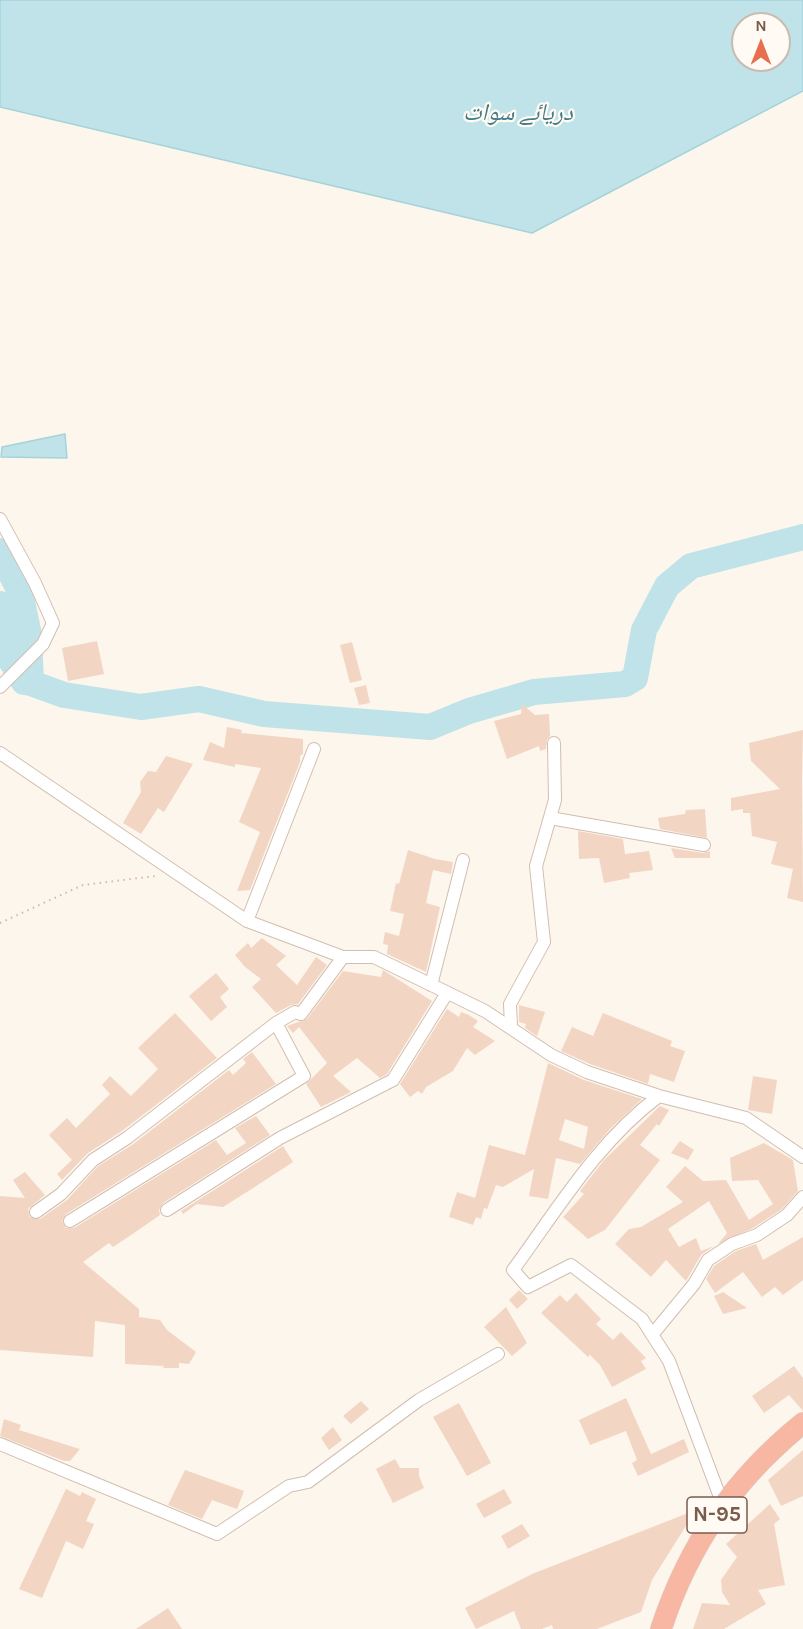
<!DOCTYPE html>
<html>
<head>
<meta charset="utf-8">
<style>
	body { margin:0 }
	#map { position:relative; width:803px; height:1629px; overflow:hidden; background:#fdf6ec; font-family:Karla,sans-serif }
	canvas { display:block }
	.north { position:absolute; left:731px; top:12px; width:60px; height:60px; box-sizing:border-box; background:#fffaf3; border:2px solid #cabbb1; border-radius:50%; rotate:0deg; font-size:16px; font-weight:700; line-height:24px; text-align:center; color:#7a5c4d }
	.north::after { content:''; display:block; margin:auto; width:21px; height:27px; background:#e76f51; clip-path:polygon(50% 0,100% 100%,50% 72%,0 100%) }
</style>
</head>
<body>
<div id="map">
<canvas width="803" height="1629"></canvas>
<div class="north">N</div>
</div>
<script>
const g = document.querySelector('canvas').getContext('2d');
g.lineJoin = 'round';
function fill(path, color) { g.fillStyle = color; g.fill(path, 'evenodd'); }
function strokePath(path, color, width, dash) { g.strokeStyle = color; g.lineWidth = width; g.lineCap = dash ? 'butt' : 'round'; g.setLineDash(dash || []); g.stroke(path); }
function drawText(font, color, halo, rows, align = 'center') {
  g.font = font + ' Karla,"Noto Naskh Arabic",sans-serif'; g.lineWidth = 4.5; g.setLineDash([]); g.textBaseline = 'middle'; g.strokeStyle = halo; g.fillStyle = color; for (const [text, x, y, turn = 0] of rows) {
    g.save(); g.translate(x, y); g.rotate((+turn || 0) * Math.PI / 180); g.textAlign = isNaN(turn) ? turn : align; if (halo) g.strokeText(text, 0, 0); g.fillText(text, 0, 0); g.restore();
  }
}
const water = new Path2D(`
	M0,0H803V91L532,233L0,107ZM743,24H779V60H743Z
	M65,434L67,458L1,457L2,447Z`);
const river = new Path2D(`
	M0,551L20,592L29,635L31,683L64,695L141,707L199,699L264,714L430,727L469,711L534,692L625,684L635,678L644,630L667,586L691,566L803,537
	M0,604L6,618L10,659L24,682L31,683`);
const building = new Path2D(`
	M97,641L104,674L68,681L62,648Z
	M352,642L362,680L350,683L340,645Z
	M366,685L370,703L359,705L354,688Z
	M522,704L535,715L549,714L550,736L547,740L546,749L540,751L539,746L507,759L494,721L521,714Z
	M227,727L242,730L241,733L303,739V754L300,756V762L250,890L237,891L260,832L239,822L261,768L235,764V767L203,760L210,742L224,748Z
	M803,730L802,779L803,902L787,898L793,869L771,864L777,842L752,836L750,813H743V809L731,811V798L780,789L751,761L749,743Z
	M166,756L193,764L164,812L158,808L141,834L123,823L141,792L140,782L148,771L156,772Z
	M705,809L707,838L660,829L658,818L685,814L686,810Z
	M578,831L623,839L625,854L649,851L653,870L629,873L630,878L604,883L599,858L579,859Z
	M671,848L703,853L710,851V858H675Z
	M408,850L435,859L453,862L451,874L433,870L426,903L440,907L426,972L387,954L388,945L383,944L385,932L399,936L404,914L390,911L396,883L399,884Z
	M262,938L286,956L276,965L297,985L316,957L327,965L298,1004L291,1005L276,1013L252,987L261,979L245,967L235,955L248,943L251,948Z
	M383,970L432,1001L387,1074L380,1078L357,1058L333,1076L351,1092L321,1107L306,1084L327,1063L299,1027L293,1033L287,1026L307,1019L343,971L381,977Z
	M216,973L229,989L220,997L227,1007L211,1021L189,996Z
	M519,1005L545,1012L537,1036L525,1028L526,1024L519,1022Z
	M447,1009L459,1017L461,1012L469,1015L478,1021L473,1027L495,1041L475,1055L467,1048L453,1071L426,1087L422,1094L418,1091L410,1097L400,1084Z
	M175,1013L217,1058L122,1131L88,1153L62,1180L57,1174L72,1160L49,1135L67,1118L76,1128L110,1094L102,1085L110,1076L131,1096L158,1069L138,1048Z
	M603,1013L672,1041L670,1046L685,1051L674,1082L650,1074L648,1084L590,1064L561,1051L572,1027L593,1036Z
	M252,1052L276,1084L66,1214L62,1221L66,1228H74L216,1140L227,1155L246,1143L235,1128L256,1116L270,1135L163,1203L159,1210L160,1215L134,1233L113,1247L109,1243L83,1262L139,1309V1317L160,1320L167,1330L196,1352L189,1364L179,1363V1368H163L164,1366L125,1364V1325L95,1321L93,1357L0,1350V1196L25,1198L13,1180L25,1172L45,1195L28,1209L30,1217L40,1219L67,1200L98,1166L132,1145L229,1070L233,1075L246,1063L243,1059Z
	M548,1063L584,1080L642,1099L611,1128L580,1164L556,1158L548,1199L529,1196L534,1169L503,1187L496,1185L487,1209L484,1208L481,1219L476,1217L473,1225L449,1217L457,1192L475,1198L489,1145L525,1155ZM565,1119L588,1127L584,1149L559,1140Z
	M753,1076L777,1080L772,1114L748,1110Z
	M660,1106L669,1110L659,1126L657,1124L640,1145L660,1160L605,1230L588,1239L563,1217L584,1194L580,1191L604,1160Z
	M680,1141L694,1150L688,1160L671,1153Z
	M764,1143L793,1160L798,1191L782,1209L753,1228L718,1244L727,1233L709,1201L668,1229L679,1247L696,1238L701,1251L714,1246L701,1255L686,1281L666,1260L651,1277L615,1244L629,1229L641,1227L683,1202L666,1187L685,1166L703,1181L726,1180L749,1220L773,1204L758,1180L732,1181L730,1158Z
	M283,1146L293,1162L250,1190L223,1207L197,1204L183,1214L181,1211Z
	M803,1237V1280L783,1295L775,1287L762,1297L743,1272L715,1293L706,1279L714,1266L736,1251L756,1244L763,1260Z
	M519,1290L528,1299L517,1309L509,1300Z
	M723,1292L747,1308L723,1314L714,1296Z
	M576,1293L601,1319L596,1324L613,1340L621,1332L646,1358L641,1361L646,1369L612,1387L600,1365L590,1355L588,1357L541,1313L560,1295L567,1302Z
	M506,1307L527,1343L512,1356L484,1327Z
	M794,1366L803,1378V1411L789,1395L764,1413L752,1396Z
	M626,1398L651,1454L684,1439L689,1452L638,1476L632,1463L637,1460L626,1431L590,1445L579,1420Z
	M361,1401L369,1409L351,1424L343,1416Z
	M459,1403L491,1463L467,1476L433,1417Z
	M4,1419L21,1425L19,1430L80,1449L70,1461H64L0,1436Z
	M333,1427L342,1440L329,1450L321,1438Z
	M803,1450V1496L781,1506L768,1480Z
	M395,1459L400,1468H419V1476L424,1488L393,1503L376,1469Z
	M185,1470L244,1491L237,1509L212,1500L202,1519L168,1505Z
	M66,1489L80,1496L82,1492L96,1499L86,1521L94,1524L83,1549L66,1541L42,1598L19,1589Z
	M504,1489L512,1503L484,1518L476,1504Z
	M770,1504L780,1519L774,1524L785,1585L758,1590L766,1604L724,1629H693L702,1603L730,1605L722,1592L721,1580L737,1557L726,1544Z
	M696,1510L652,1580L641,1612L597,1629H553L552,1625L542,1629H521L514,1611L476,1629L465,1608L532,1574Z
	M522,1524L530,1536L508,1549L501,1536Z
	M168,1608L182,1629H136Z`);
const path = new Path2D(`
	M0,923L83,885L156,876`);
const street = new Path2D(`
	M0,519L35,583L53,623L43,644L0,687
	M0,753L247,921L343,957H374L485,1011L551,1055L587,1072L659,1096L746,1118L803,1157
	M550,818L704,845
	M247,921L314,749
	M431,985L463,860
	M511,1026L510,1004L544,942L536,866L555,800L554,743
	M659,1096C598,1141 557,1210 513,1270L528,1287L571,1265L642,1319L669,1361L723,1505
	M167,1210L280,1138L393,1080L447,993
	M36,1212L61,1194L93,1160L127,1138L276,1023L295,1012L301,1014L343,957
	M70,1221L304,1076L276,1023
	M652,1335L694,1284L708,1260L732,1244L757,1235L787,1215L803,1197
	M0,1444L217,1534L289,1486L308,1482L419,1400L498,1354`);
const highway = new Path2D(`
	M661,1629C689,1544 734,1479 803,1423`);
const shields = [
	[717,1515,60]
];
const shieldNames = [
	["N-95",717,1515]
];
const waterNames = [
	["دریائے سوات",518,113]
];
fill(water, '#bfe3e8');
strokePath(water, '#a5d3da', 1.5);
strokePath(river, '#bfe3e8', 26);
fill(building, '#f3d5c3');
strokePath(street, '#d1beb0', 14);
strokePath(highway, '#dad1cd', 22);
strokePath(path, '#d9b8a5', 2, [1.5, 4.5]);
strokePath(street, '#fff', 12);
strokePath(highway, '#f7b7a3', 21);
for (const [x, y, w] of shields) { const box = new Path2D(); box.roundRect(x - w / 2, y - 18, w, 36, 4.5); g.fillStyle = '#fffaf3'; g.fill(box); strokePath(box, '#7a5c4d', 1.5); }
drawText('bold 21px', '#7a5c4d', null, shieldNames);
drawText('italic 24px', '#437c86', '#fffaf3', waterNames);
</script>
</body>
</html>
